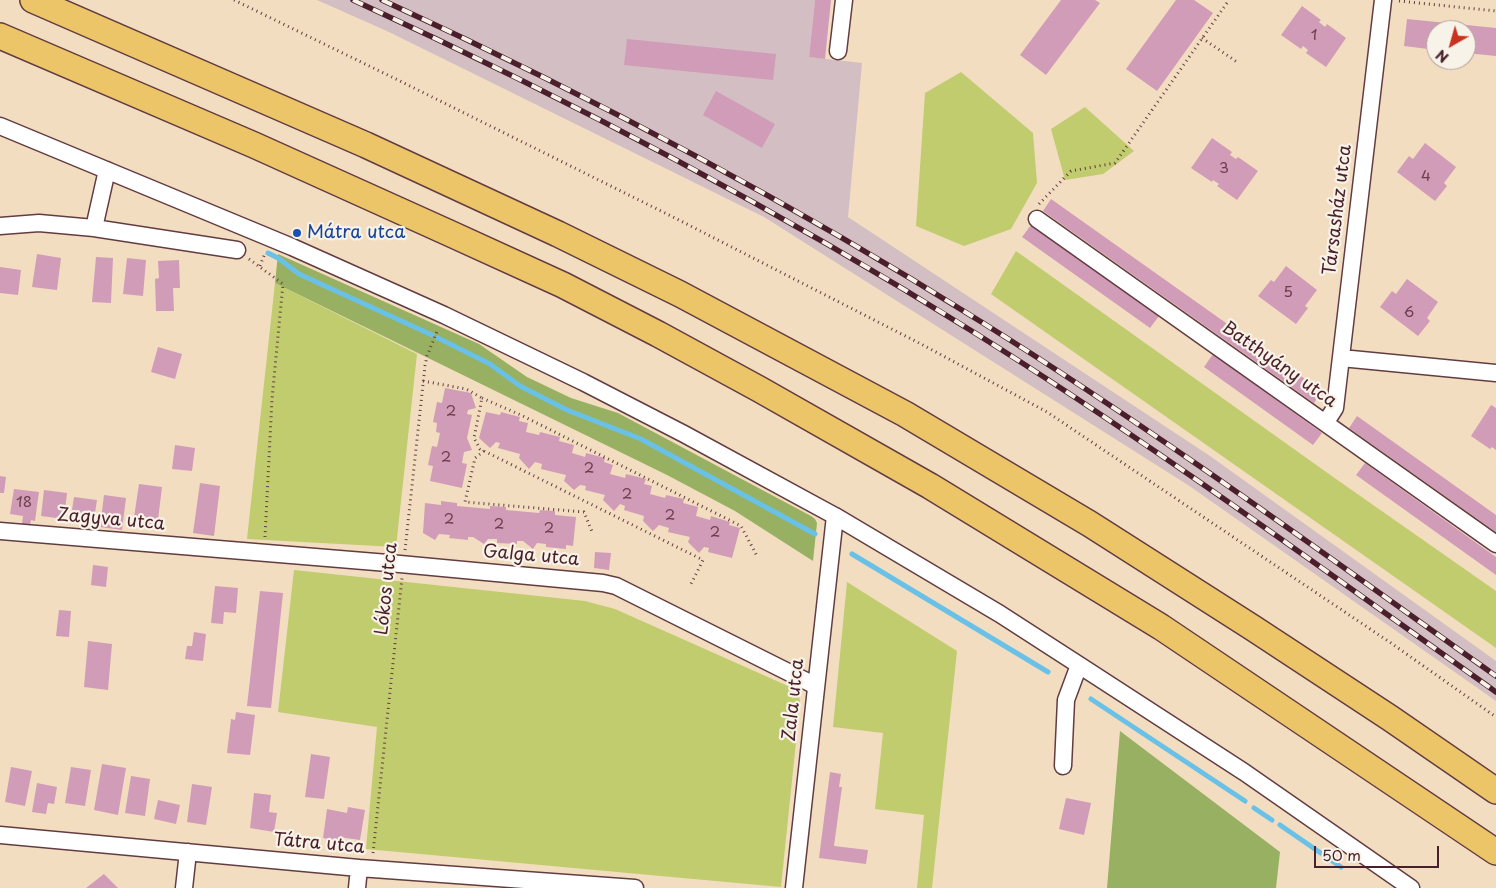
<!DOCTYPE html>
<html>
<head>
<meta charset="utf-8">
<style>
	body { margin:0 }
	#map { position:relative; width:1496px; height:888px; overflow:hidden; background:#f3ddc0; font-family:"Playpen Sans",sans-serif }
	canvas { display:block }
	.north { position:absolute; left:1426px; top:20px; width:50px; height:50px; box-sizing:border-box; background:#f7f3e8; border:1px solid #b29e9c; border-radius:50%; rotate:218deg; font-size:14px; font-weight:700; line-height:20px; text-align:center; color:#4a1f2b }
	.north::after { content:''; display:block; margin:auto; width:18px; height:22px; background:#c8321e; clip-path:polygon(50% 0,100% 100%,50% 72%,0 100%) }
	.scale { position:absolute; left:1314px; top:846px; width:125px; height:22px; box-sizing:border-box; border:2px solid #4a1f2b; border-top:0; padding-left:6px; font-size:15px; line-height:18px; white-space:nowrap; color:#4a1f2b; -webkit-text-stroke:4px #f7f3e8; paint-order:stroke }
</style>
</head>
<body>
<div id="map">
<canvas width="1496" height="888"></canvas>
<div class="north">N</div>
<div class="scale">50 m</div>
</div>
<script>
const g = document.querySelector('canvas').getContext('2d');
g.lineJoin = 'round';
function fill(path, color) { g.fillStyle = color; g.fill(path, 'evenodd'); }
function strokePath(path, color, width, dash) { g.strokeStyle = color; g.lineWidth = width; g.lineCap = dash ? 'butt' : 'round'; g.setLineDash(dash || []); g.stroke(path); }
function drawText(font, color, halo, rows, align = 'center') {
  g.font = font + ' "Playpen Sans",sans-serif'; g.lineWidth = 4.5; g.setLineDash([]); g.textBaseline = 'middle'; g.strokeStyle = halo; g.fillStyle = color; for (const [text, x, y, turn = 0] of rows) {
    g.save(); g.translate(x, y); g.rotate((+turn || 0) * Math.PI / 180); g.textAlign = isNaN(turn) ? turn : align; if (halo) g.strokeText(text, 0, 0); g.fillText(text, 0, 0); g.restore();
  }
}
const industrial = new Path2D(`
	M317,0H815L809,57L862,63L848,217L1210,456L1496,661V701L1188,485L764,217L389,32Z`);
const green = new Path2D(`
	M961,72L1033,133L1037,183L1011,229L964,246L916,226L925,93Z
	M1085,107L1134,151L1103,174L1065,180L1051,129Z
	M1016,251L1336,479L1496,591V648L991,294Z
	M275,283L417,354L396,547L247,539Z
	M294,570L585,601L615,609L788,686L799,694L800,703L781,887L366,849L377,727L278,712Z
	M847,582L957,651L932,888H917L924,815L875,809L883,733L833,727Z`);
const forest = new Path2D(`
	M278,254L479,344L527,377L571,398L618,413L811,516L815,519L817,523L813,561L735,511L667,475L275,283Z
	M1120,731L1280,852L1276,888H1107Z`);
const stream = new Path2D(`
	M268,253L278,258L299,274L432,335
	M438,338L490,364L520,386L567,410L641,439L815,534
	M852,554L1048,672
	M1091,699L1245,801
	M1254,808L1272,820
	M1280,825L1341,867`);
const building = new Path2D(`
	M815,0H831L825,59L809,57Z
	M1061,0H1095L1100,3L1046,75L1020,55Z
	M1176,0H1194L1213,13L1157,91L1126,69Z
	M1302,6L1321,20L1319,22L1325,27L1327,24L1346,38L1326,67L1306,53L1308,50L1303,46L1301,49L1281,35Z
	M1407,19L1496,28V56L1466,53V30H1436V50L1404,46Z
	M627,39L776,54L773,80L624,65Z
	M716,91L775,124L762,148L703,115Z
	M1212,138L1232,152L1230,155L1236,159L1238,157L1258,171L1237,200L1217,186L1219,184L1213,180L1212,182L1191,168Z
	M1425,143L1456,167L1444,183L1447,186L1435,201L1397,172L1409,156L1413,159Z
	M1051,199L1322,391L1314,403L1043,211Z
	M1031,225L1159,316L1150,328L1022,237Z
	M37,254L61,258L57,290L32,287Z
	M96,257L113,258L111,303L92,302Z
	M127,258L146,260L143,296L123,294Z
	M179,260L180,288H173L174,311H156L155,279L159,278L158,261Z
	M1286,266L1317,290L1305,306L1308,308L1296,324L1258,296L1271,280L1274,282Z
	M0,267L21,270L18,295L0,293Z
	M1407,279L1438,302L1427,318L1430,321L1418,336L1380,307L1392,291L1396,294Z
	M158,347L182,354L175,379L151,372Z
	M1213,354L1322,433L1313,445L1204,367Z
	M445,388L471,393L476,408L468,410L467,414L472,415L467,438L472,450L464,452L462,463L467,464L462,488L430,481L433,466L428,465L432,446L437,447L440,433L436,432L437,423L433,422L437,402L442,403Z
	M1491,405L1496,408V450L1492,447L1490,449L1471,436Z
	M486,412L500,415L501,412L520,417L519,421L528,423L526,432L539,435L540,432L560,437L559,441L574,445L572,453L585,457L586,453L605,458L604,462L613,465L610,474L625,478L626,474L646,479L644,484L652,486L650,494L665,498L666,495L684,499L683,503L698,507L696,516L710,520L711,516L730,522L729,525L740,528L732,558L708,552L709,548L704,547L699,553L688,542L690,537L668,532L669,528L659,525L653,531L643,521L644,516L624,510L625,506L620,504L614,511L603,500L605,495L585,490L586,486L580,485L574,490L564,481L566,475L541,469L542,464L535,462L529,469L519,458L520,454L498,448L500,443L496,442L490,448L479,438Z
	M1357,416L1496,515V532L1349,428Z
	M175,445L195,448L192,471L172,469Z
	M1365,463L1496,557V575L1356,475Z
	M0,476L6,477L4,493H0Z
	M200,483L220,486L214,536L193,533Z
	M139,484L162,487L157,528L133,524Z
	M14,489L39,492L35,521L31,520L30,525L22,524L23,516L10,514Z
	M44,490L67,493L64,519L41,516Z
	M104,495L126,498L122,530L100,527Z
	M74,497L97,500L93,526L70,523Z
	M441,501L457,503V506L490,509V506L506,507V510L539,513L540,510L555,511V515L576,517L573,546L566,545V549L546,547V544L537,543L533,549L523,541H517V544L497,543V539H488L484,544L473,537H468V540L449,538L450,535L439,534L435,540L423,533L425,503L441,505Z
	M595,552L611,553L609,570L594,568Z
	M93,565L108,567L106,587L91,585Z
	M215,586L238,588L236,613L224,612L223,624L211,623Z
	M260,591L283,593L271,708L247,706Z
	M59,610L71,611L69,637L56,636Z
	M194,632L206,634L203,661L185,659L187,646H192Z
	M88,641L112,644L108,690L84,687Z
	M236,712L255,715L250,755L227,753L231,719L235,720Z
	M311,754L330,757L324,799L305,797Z
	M102,764L126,768L118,815L94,810Z
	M11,767L32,771L25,806L5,802Z
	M71,767L91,770L85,806L65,803Z
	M830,772L841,774L839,787H842L834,846L868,850L866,864L819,858Z
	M131,776L150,779L145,816L125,813Z
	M37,783L57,787L54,804L48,803L46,814L32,812Z
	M192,784L212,787L206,825L187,822Z
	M254,793L271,795L269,812L277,813L274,832L250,828Z
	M1066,798L1091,803L1084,835L1059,829Z
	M158,800L180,805L176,824L154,819Z
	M348,807L365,810L360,840L339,837V841L323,838L327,809L347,813Z
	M104,874L118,888H86Z`);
const path = new Path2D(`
	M234,0L402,82L675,218L921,344L1047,412L1388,641L1496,717
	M1399,1L1496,11
	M1202,38L1237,62
	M1039,204L1071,171L1115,163L1229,0
	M249,259L283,284L272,399L265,537
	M260,266L265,253
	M423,381L466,389L482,398L474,438L480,449L703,560L691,584
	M482,398L523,416L741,526L757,556
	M484,451L475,458L465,502L584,512L593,534
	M405,550L425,366L427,356L438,329
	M373,853L402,578`);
const minor = new Path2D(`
	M838,51L844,0
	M0,126L292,247L444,315L583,382L684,434L835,516L1000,614L1079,665L1244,772L1411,888
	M1037,219L1496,544
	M0,226L39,223L94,228L107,170
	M94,228L237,250
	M1341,358L1496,373
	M1326,422L1335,408L1383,0
	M0,531L400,564L603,583L616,586L816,686
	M1063,766L1066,700L1079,665
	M0,835L359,868L635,888
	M184,888L188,852
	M357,888L359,868
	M794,888L835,516`);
const highway = new Path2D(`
	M33,0L366,145L558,234L680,294L905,414L1090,524L1253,628L1390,718L1496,791
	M0,36L254,145L449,233L563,285L658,334L759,389L930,486L1161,627L1496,852`);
const rail = new Path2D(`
	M353,0C567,98 775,208 975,333C1154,445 1324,570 1496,692
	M382,0C589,95 790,202 983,323C1159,433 1327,556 1496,676`);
const markers = [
	[297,233,5,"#1a4fb4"]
];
const numberNames = [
	["1",1314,36],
	["3",1224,169],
	["4",1426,177],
	["5",1288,293],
	["6",1409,313],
	["2",451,412],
	["2",446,458],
	["2",589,469],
	["2",627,495],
	["18",24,503],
	["2",670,516],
	["2",449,520],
	["2",499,525],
	["2",549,529],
	["2",715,533]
];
const streetNames = [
	["Társasház utca",1338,210,-83],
	["Batthyány utca",1279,365,35],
	["Zagyva utca",111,520,5],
	["Galga utca",531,556,5],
	["Lókos utca",387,589,-84],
	["Zala utca",794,700,-84],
	["Tátra utca",319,844,5]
];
const transitNames = [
	["Mátra utca",307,233]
];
fill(industrial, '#d2bec3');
fill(green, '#c0cc6e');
fill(forest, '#98b061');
strokePath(stream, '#6ac1e7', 5);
fill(building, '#d19cb7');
strokePath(minor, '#633c41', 19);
strokePath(highway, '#633c41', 28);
strokePath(path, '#633c41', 3, [1, 4]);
strokePath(minor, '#fff', 16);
strokePath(highway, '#ecc569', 25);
strokePath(rail, '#4a1f2b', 5.5);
strokePath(rail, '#f7f3e8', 4, [11]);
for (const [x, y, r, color] of markers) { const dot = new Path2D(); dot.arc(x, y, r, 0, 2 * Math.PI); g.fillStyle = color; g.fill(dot); strokePath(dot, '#f7f3e8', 2); }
drawText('15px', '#6c3e4e', null, numberNames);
drawText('18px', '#4a1f2b', '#f7f3e8', streetNames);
drawText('18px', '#164399', '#f7f3e8', transitNames, 'left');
</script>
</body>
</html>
